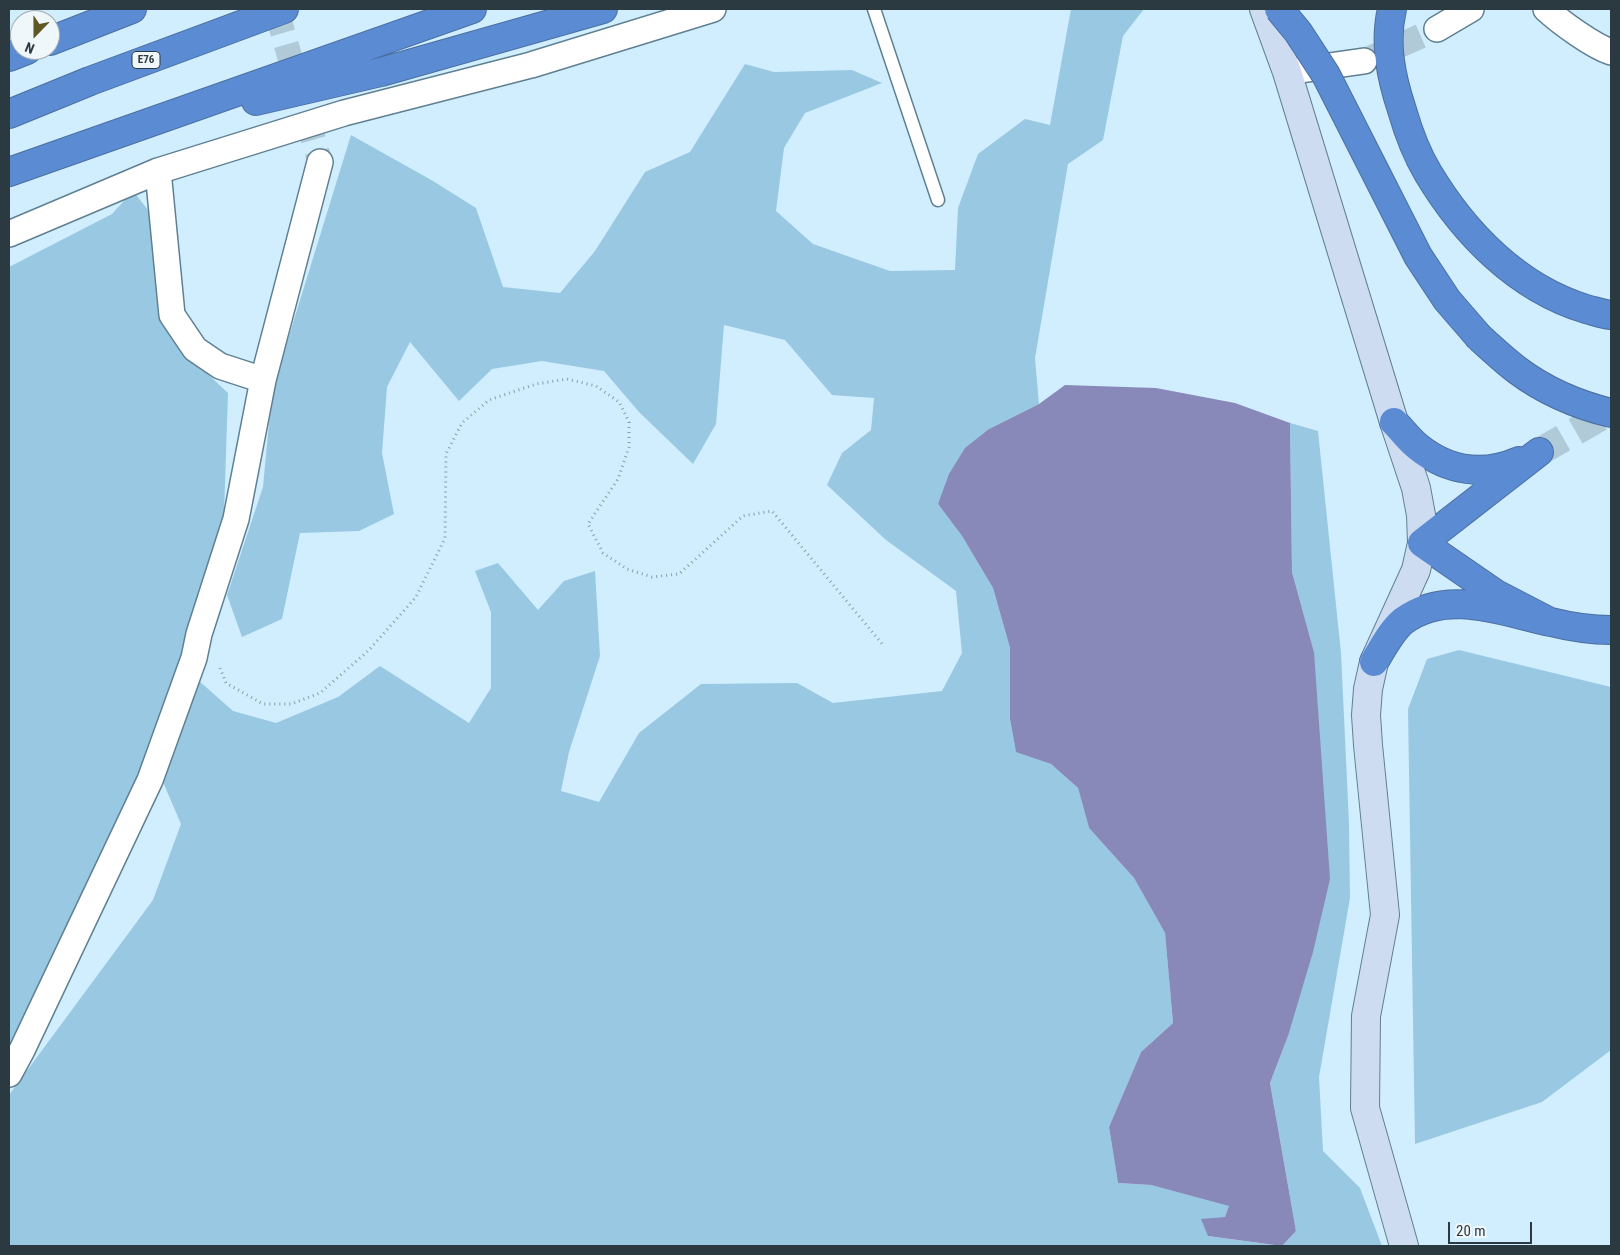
<!DOCTYPE html>
<html>
<head>
<meta charset="utf-8">
<style>
	body { margin:0 }
	#map { position:relative; width:1620px; height:1255px; overflow:hidden; background:#d1eefe; font-family:"Roboto Condensed",sans-serif }
	canvas { display:block }
	.frame { position:absolute; inset:0; border:10px solid #2b3941; pointer-events:none }
	.north { position:absolute; left:10px; top:10px; width:50px; height:50px; box-sizing:border-box; background:#f0f7fb; border:1px solid #a1abb1; border-radius:50%; rotate:202deg; font-size:14px; font-weight:700; line-height:20px; text-align:center; color:#2b3941 }
	.north::after { content:''; display:block; margin:auto; width:18px; height:22px; background:#605824; clip-path:polygon(50% 0,100% 100%,50% 72%,0 100%) }
	.scale { position:absolute; left:1448px; top:1222px; width:84px; height:22px; box-sizing:border-box; border:2px solid #2b3941; border-top:0; padding-left:6px; font-size:15px; line-height:18px; white-space:nowrap; color:#2b3941; -webkit-text-stroke:4px #f0f7fb; paint-order:stroke }
</style>
</head>
<body>
<div id="map">
<canvas width="1620" height="1255"></canvas>
<div class="frame"></div>
<div class="north">N</div>
<div class="scale">20 m</div>
</div>
<script>
const g = document.querySelector('canvas').getContext('2d');
g.lineJoin = 'round';
function fill(path, color) { g.fillStyle = color; g.fill(path, 'evenodd'); }
function strokePath(path, color, width, dash) { g.strokeStyle = color; g.lineWidth = width; g.lineCap = dash ? 'butt' : 'round'; g.setLineDash(dash || []); g.stroke(path); }
function drawText(font, color, halo, rows, align = 'center') {
  g.font = font + ' "Roboto Condensed",sans-serif'; g.lineWidth = 5; g.setLineDash([]); g.textBaseline = 'middle'; g.strokeStyle = halo; g.fillStyle = color; for (const [text, x, y, turn = 0] of rows) {
    g.save(); g.translate(x, y); g.rotate((+turn || 0) * Math.PI / 180); g.textAlign = isNaN(turn) ? turn : align; if (halo) g.strokeText(text, 0, 0); g.fillText(text, 0, 0); g.restore();
  }
}
const green = new Path2D(`
	M1071,9H1144L1123,36L1103,140L1068,164L1035,358L1039,404L989,429L938,504L962,536L993,588L1010,648V719L1016,751L1051,764L1078,788L1089,828L1134,878L1165,933L1173,1023L1141,1052L1109,1127L1118,1183L1151,1185L1230,1206L1225,1217L1208,1236L1281,1246H9V1095L153,900L181,824L160,775L198,680L233,711L276,723L338,697L380,666L469,723L491,688V612L475,571L498,563L538,610L564,581L595,571L600,656L569,752L561,791L599,802L639,733L701,684L797,683L833,703L942,691L962,653L956,591L886,540L827,485L842,453L871,430L874,398L832,395L785,340L724,325L716,424L693,464L639,412L604,371L542,361L492,369L459,401L410,342L387,387L382,453L394,514L359,531L300,533L282,619L242,637L227,595L263,487L272,391L351,135L433,181L476,208L503,287L560,293L595,251L645,172L690,152L745,64L774,72L852,70L882,83L805,113L784,148L776,211L813,244L890,271L955,270L958,208L978,154L1025,119L1050,125Z
	M133,191L152,215L159,318L184,352L228,393L224,513L198,621L145,764L9,1051V267L112,214Z
	M1290,423L1318,431L1341,653L1349,823L1350,898L1319,1077L1323,1151L1360,1188L1382,1246H1282L1296,1231L1270,1083L1288,1036L1314,652L1292,572Z
	M1459,650L1611,687V1050L1542,1102L1415,1144L1408,709L1427,659Z`);
const water = new Path2D(`
	M1065,385L1156,388L1235,403L1290,423L1292,572L1314,652L1330,879L1313,952L1288,1036L1270,1083L1296,1231L1282,1246L1208,1236L1201,1219L1225,1217L1229,1206L1151,1185L1118,1183L1109,1127L1141,1052L1173,1023L1165,933L1134,878L1089,828L1078,788L1051,764L1016,752L1010,719V648L993,588L962,536L938,504L949,474L965,448L989,429L1039,404Z`);
const streetTunnel = new Path2D(`
	M276,9L320,162
	M1364,61L1437,29`);
const highwayTunnel = new Path2D(`
	M1539,452L1611,411`);
const path = new Path2D(`
	M220,668L226,683L263,704H291L320,693L368,651L416,597L445,538L446,454L462,423L489,400L536,384L567,379L596,386L619,402L629,422V447L618,479L588,524L603,553L627,569L652,577L679,574L743,516L772,511L883,645`);
const lane = new Path2D(`
	M874,9L938,200`);
const street = new Path2D(`
	M1546,9C1560,22 1593,46 1611,52
	M1437,29L1471,9
	M1287,72L1364,61
	M158,171L172,315L195,349L220,366L263,380
	M9,234L158,171L344,113L531,65L713,9
	M9,1074L22,1050L150,780L194,658L199,634L236,519L263,380L320,162`);
const secondary = new Path2D(`
	M1264,9L1287,72L1394,422L1416,488L1421,515L1422,543L1416,570L1374,662L1368,689L1366,715L1368,745L1385,915L1366,1016L1365,1108L1404,1246`);
const highway = new Path2D(`
	M1392,9C1384,43 1391,77 1402,110C1408,131 1416,153 1428,173C1464,233 1517,288 1586,309C1594,311 1602,314 1611,315
	M50,41L132,9
	M9,57L27,50
	M256,101L381,72L603,9
	M9,114L90,81L284,9
	M9,172L472,9
	M1479,337C1491,348 1504,360 1517,370C1545,391 1578,405 1611,413
	M1394,422C1402,430 1409,440 1418,447C1449,472 1484,476 1519,461
	M1539,452L1422,543L1496,594L1550,622
	M1374,662C1382,649 1391,631 1403,621C1447,588 1503,612 1551,622C1571,627 1591,630 1611,630`);
const highwayBridge = new Path2D(`
	M1279,9L1298,32L1326,75L1418,256L1447,300L1479,337`);
const shields = [
	[146,60,28]
];
const shieldNames = [
	["E76",146,60]
];
fill(green, '#99c8e2');
fill(water, '#8989b9');
strokePath(streetTunnel, '#b0cad8', 25, [25, 12]);
strokePath(highwayTunnel, '#b0cad8', 28, [28, 14]);
strokePath(lane, '#5f8092', 15);
strokePath(street, '#5f8092', 28);
strokePath(secondary, '#5f8092', 30);
strokePath(highway, '#4a6fa0', 30);
strokePath(path, '#889eab', 3, [1, 4]);
strokePath(lane, '#fff', 12);
strokePath(street, '#fff', 25);
strokePath(secondary, '#cedcf2', 28);
strokePath(highway, '#5b8cd3', 28);
strokePath(highwayBridge, '#4a6fa0', 30, []);
strokePath(highwayBridge, '#5b8cd3', 28);
for (const [x, y, w] of shields) { const box = new Path2D(); box.roundRect(x - w / 2, y - 8.5, w, 17, 4); g.fillStyle = '#f0f7fb'; g.fill(box); strokePath(box, '#2b3941', 1); }
drawText('bold 11px', '#2b3941', null, shieldNames);
</script>
</body>
</html>
